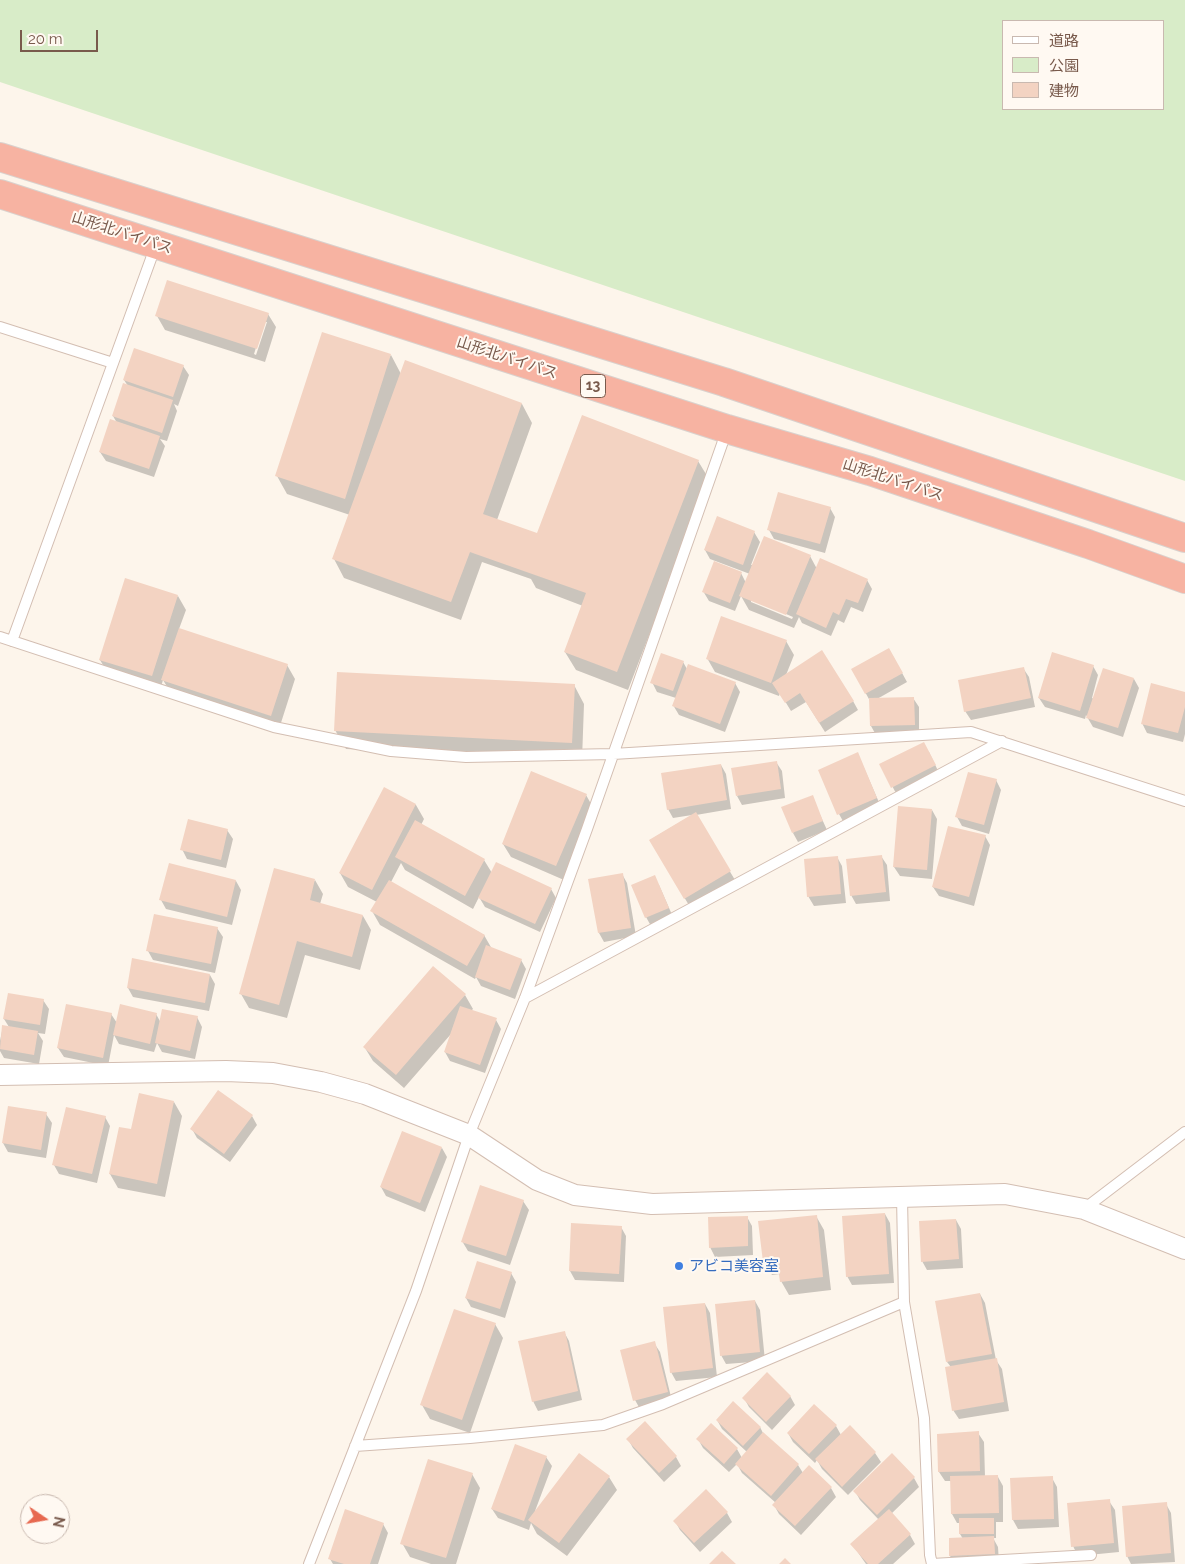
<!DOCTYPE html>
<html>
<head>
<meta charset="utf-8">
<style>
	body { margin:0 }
	#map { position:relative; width:1185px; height:1564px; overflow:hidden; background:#fdf5eb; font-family:Raleway,"Noto Sans JP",sans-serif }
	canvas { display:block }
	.legend { position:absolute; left:1002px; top:20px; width:162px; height:90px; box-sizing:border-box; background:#fff9f2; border:1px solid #c9b9b0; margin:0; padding:6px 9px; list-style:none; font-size:15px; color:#795a4c }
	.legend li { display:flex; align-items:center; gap:10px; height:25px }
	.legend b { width:25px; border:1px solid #c9b9b0 }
	.north { position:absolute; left:20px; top:1494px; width:50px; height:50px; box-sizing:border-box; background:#fff9f2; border:1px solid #c9b9b0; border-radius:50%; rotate:102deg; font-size:14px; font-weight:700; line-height:20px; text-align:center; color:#795a4c }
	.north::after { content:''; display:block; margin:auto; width:18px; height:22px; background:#e76950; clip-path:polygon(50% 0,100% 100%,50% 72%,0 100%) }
	.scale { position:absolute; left:20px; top:30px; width:78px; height:22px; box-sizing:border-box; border:2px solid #795a4c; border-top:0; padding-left:6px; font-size:15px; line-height:18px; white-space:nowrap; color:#795a4c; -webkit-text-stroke:4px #fff9f2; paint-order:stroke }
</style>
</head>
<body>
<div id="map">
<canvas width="1185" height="1564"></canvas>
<ul class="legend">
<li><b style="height:6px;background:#fff"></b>道路</li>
<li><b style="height:14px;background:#d8ecc8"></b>公園</li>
<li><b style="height:14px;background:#f3d3c2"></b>建物</li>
</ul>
<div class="north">N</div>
<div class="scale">20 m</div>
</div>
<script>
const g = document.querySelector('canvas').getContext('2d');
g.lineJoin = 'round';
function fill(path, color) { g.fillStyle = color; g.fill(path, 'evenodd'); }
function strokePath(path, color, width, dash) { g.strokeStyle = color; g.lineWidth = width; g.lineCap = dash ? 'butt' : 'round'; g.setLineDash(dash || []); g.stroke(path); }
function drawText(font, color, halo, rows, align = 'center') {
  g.font = font + ' Raleway,"Noto Sans JP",sans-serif'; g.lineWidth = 4; g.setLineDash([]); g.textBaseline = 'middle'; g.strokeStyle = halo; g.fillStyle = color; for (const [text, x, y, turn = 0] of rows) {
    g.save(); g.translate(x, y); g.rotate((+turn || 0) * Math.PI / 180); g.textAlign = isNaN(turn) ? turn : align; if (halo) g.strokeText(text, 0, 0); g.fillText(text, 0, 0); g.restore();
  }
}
const green = new Path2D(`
	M0,0H1185V481L0,82ZM1004,21H1164V109H1004Z`);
const shadow = new Path2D(`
	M268,314L276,327L265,362L165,330L157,316ZM264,322H267L256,355L254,354Z
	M391,355L401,374L405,362L522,404L532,423L497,520L536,534L698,461L709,479L628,690L576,670L565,652L583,606L536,588L531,579L482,562L461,620L344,578L334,559L350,515L287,494L277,476Z
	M183,366L189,375L178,406L174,404L177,411L167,441L160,439L165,446L154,477L106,461L100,452L117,423L113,416L128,386L124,380Z
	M830,508L835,517L825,553L774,539L769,530Z
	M754,532L760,542L751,565L810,556L817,569L867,580L872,589L863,612L851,607L844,623L838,620L831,636L802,623L799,617L794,628L749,610L741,596L735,611L709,601L703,591L741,573L746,583L750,574L710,559L705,550ZM751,599L793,617L792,619L751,602Z
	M178,596L186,610L179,629L287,665L295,679L279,729L171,693L163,680L160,690L108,673L100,660Z
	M786,641L794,655L786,675L853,701L858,710L825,732L806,702L791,711L780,693L779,696L715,672L707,658Z
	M889,649L907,682L877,699L913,698L919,707V734L876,735L871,726L870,701L853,670Z
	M683,662L687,669L735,683L740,692L725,732L679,715L673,705L676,698L657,692L652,682Z
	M1093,666L1098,675L1092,698L1094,699L1134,679L1139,688L1123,737L1093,727L1086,715L1085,719L1045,707L1039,698Z
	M1023,668L1029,677L1035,707L971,720L965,711Z
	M574,685L584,704L582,760L346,749L335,730Z
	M1185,693V734L1183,742L1147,733L1142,723Z
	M929,752L940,775L898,797L881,765Z
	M858,754L881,807L844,823L839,814Z
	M776,762L782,771L785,798L742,805L737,796Z
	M721,765L726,774L731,809L696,815L738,885L693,912L650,840L692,815L673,818L668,809Z
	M996,780L1001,790L989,834L962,826L957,817Z
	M384,789L416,805L424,819L421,825L484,860L492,873L551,889L556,898L540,932L485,907L479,897L473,909L405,870L401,863L391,882L484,935L492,949L521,960L526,969L515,999L481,986L476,977L475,979L380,925L372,911L377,902L348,887L340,873Z
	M586,795L594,809L564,880L511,857L503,844Z
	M812,797L827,830L798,842L793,833Z
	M932,810L937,819L932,879L900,876L894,867Z
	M227,830L233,839L226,868L187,859L182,849Z
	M985,836L990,845L974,906L939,896L933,887Z
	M881,856L887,865L890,901L856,904L851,895Z
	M837,857L842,866L846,903L814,906L808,896Z
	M622,874L627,883L636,936L604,942L599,933Z
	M315,880L323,894L320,904L363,916L371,930L360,970L305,955L287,1018L249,1008L241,994Z
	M236,881L241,890L232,925L166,909L161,900Z
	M659,885L673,917L651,926L646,917Z
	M217,928L223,937L215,973L153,960L148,951Z
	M210,975L215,984L209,1011L133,997L128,988Z
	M465,995L473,1009L471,1011L496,1020L501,1029L485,1073L450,1061L445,1052L451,1034L404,1088L373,1061L365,1048Z
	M43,1000L49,1009L45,1034L38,1033L43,1041L39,1064L4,1058L0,1051V1041L3,1026L9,1027L4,1019Z
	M111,1014L117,1023L156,1014L161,1023L197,1017L202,1027L195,1059L162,1052L157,1043L154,1052L119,1044L114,1035L108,1066L64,1057L58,1048Z
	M174,1102L182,1116L165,1197L118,1188L110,1174L132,1131Z
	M46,1114L52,1123L46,1158L8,1152L3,1143Z
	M252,1116L257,1125L230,1162L197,1138L192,1129Z
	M105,1117L110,1126L97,1183L59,1174L54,1165Z
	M442,1148L447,1157L425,1212L386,1196L381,1187Z
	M523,1201L529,1210L510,1265L468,1251L462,1241Z
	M885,1214L890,1223L894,1283L852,1285L847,1276Z
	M816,1216L824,1230L831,1290L789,1295L781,1281L780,1274L772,1275L764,1262Z
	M747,1217L752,1226L753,1255L715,1257L710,1247Z
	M956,1220L961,1229L963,1268L927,1270L922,1261Z
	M572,1224L621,1227L626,1236L624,1282L575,1280L570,1271Z
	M511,1273L516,1282L505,1318L471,1307L466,1298Z
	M980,1294L985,1303L996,1360L1002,1369L1009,1411L959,1419L953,1410L951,1367L947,1362Z
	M755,1301L760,1310L765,1361L726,1364L721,1355Z
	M705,1304L710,1313L717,1377L676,1381L671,1372Z
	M495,1324L503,1338L470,1433L430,1419L422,1405Z
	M564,1332L569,1341L582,1400L538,1411L533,1401Z
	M654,1343L660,1352L672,1401L640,1409L635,1400Z
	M790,1396L795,1405L772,1430L749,1407L744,1398Z
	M717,1420L760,1427L763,1433L798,1465L803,1473L831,1488L836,1497L801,1535L779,1514L774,1505L776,1503L742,1473L737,1464L729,1472L703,1448L698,1439L737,1449L742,1458L747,1452L722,1429Z
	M836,1426L841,1435L850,1427L875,1453L881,1462L848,1495L822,1469L817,1460L815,1463L793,1442L788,1433Z
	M978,1433L984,1442L985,1477H998L1003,1486V1522H996V1538H993L998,1547L999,1563L955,1564L950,1556L963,1539L960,1534V1523H957L952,1514V1481H945L939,1472L938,1435Z
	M628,1439L676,1457L681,1466L664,1482L633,1448Z
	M546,1457L552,1466L535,1511L609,1477L617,1490L567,1556L537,1534L531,1523L529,1530L498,1518L492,1509Z
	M472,1474L480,1488L456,1564H431L410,1557L402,1543Z
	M914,1478L919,1487L891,1514L910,1535L915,1544L893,1564H866L852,1544L879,1520L860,1500L855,1491Z
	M1052,1478L1057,1487L1059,1527L1018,1529L1013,1520Z
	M1109,1501L1115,1510L1119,1552L1078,1556L1073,1546Z
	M1166,1504L1171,1513L1175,1562L1131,1564L1127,1556Z
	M727,1513L732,1522L700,1552L680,1530L675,1521Z
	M383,1524L388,1533L378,1564H333L330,1559Z`);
const building = new Path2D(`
	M167,280L269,313L257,349L155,316Z
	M322,332L391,354L345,499L275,476Z
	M134,348L184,365L173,397L123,380Z
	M405,360L522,403L483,514L537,533L582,415L699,460L617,672L564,652L586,593L470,552L451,602L332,559Z
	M123,383L173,400L162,433L112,416Z
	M110,419L160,436L149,469L99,452Z
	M778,492L831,507L820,544L767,530Z
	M717,516L755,531L743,565L704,550Z
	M764,536L811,555L786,615L739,596Z
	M820,558L868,579L858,603L846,599L839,615L833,612L826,628L796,614Z
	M714,561L742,572L730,603L702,592Z
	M125,578L178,595L152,676L99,660Z
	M721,616L787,640L771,683L706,659Z
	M179,628L288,664L271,716L161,680Z
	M889,648L903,673L865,694L851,669Z
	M822,650L854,701L819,723L800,693L785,703L772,683Z
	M1052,652L1094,665L1080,711L1038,698Z
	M661,653L684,661L673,691L650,683Z
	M688,664L736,682L720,724L672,706Z
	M1024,667L1031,698L964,712L958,680Z
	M1103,668L1134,678L1118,728L1086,718Z
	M337,672L575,684L572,743L334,731Z
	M1151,683L1185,692V707L1178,733L1141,724Z
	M914,697L915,725L870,726L869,698Z
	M924,742L936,765L891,788L879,764Z
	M858,752L877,798L837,815L818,770Z
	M777,761L781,789L736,796L731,768Z
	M721,764L727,800L667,810L661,773Z
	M531,771L587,794L556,866L502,844Z
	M968,772L997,779L984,825L955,817Z
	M384,787L416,804L372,890L339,873Z
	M813,795L823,821L792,833L781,807Z
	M898,806L932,809L927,870L893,867Z
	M696,812L731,871L684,899L649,840Z
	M188,819L228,829L221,860L180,850Z
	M415,820L485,859L465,896L395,857Z
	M948,826L986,835L969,897L932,887Z
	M882,855L886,892L850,896L846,859Z
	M838,856L841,894L807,897L804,859Z
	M496,862L552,888L535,924L478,898Z
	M169,863L236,880L227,917L159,900Z
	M274,868L315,879L310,900L363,915L352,957L297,941L279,1005L239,994Z
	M623,873L631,928L598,933L588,879Z
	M655,875L669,908L645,918L631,885Z
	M389,880L485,935L467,966L370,911Z
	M154,914L218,927L211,964L146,951Z
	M486,945L522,959L510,990L475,977Z
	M132,958L210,974L205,1003L127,988Z
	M433,966L466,994L396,1075L363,1047Z
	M8,993L44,999L40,1025L3,1019Z
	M66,1004L112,1013L103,1058L57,1048Z
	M120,1004L157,1013L150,1044L113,1035Z
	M460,1006L497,1018L480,1065L444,1052Z
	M162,1009L198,1016L190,1051L155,1043Z
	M2,1025L38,1031L34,1055L0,1049Z
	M218,1090L253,1115L224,1154L190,1129Z
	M139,1093L174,1101L157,1184L109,1174L119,1127L131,1129Z
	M8,1106L47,1112L41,1150L2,1143Z
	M66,1107L106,1116L92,1174L52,1165Z
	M402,1131L442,1147L420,1203L380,1187Z
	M480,1185L524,1200L506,1256L461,1242Z
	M885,1213L889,1274L846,1277L842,1216Z
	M817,1215L823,1277L780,1282L777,1260L763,1262L758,1221Z
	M748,1216V1246L709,1248L708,1217Z
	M956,1219L959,1259L921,1262L919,1221Z
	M571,1223L622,1226L619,1274L569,1271Z
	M477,1261L512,1272L500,1309L465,1298Z
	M980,1293L992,1354L946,1362L935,1301Z
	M755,1300L760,1352L720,1356L715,1304Z
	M705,1303L713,1368L670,1373L663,1307Z
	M454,1309L496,1323L462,1420L420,1405Z
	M565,1331L578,1391L532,1402L518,1341Z
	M655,1341L668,1392L633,1401L620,1350Z
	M997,1358L1004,1402L952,1411L945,1367Z
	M767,1372L791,1396L766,1422L742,1398Z
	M733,1401L761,1427L743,1446L716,1420Z
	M814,1404L837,1425L809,1454L787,1433Z
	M645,1421L677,1456L659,1473L626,1439Z
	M711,1423L738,1448L724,1464L696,1439Z
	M850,1425L876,1452L842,1487L815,1459Z
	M979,1431L980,1471L938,1472L937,1434Z
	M763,1432L799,1464L771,1496L735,1464Z
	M515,1444L547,1456L524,1521L491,1509Z
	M579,1453L610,1476L559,1543L528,1520Z
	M892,1453L915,1477L877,1515L853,1491Z
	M428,1459L473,1473L446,1558L400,1544Z
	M809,1465L832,1487L795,1526L772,1505Z
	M998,1475L999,1513L951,1514L950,1476Z
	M1053,1476L1054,1519L1012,1520L1010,1478Z
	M706,1489L728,1512L694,1543L673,1521Z
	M1110,1499L1114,1543L1071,1547L1067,1503Z
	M1167,1502L1171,1553L1126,1557L1122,1506Z
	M345,1509L384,1523L370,1564H344L328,1559Z
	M889,1509L911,1534L878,1564H868L850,1544Z
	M959,1518H994V1534H959Z
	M994,1536L995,1554L949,1556V1538Z
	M722,1551L736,1564H709Z
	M785,1558L791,1564H779Z`);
const lane = new Path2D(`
	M0,327L113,363
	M0,637L274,727L391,751L466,757L613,754L971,732L1185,801
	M12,641L156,245
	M525,998L1002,741
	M902,1197L904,1302L924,1418L930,1555L932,1564
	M1084,1209L1185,1132
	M355,1446L470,1438L603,1425L663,1404L904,1302
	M309,1564L416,1291L469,1135L525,998L587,829L727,430
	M932,1564L1091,1555`);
const street = new Path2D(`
	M0,1075L226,1071L273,1073L321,1082L365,1094L469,1135L537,1180L575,1195L652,1204L1005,1194L1084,1209L1185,1249`);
const highway = new Path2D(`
	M0,157L724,382L1185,538
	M0,194L727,429L870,471L1088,544L1185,579`);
const markers = [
	[679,1266,5,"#3f7fe0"]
];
const shields = [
	[593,386,25]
];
const shieldNames = [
	["13",593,386]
];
const streetNames = [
	["山形北バイパス",122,233,18],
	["山形北バイパス",507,358,18],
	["山形北バイパス",893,480,18]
];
const shopNames = [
	["アビコ美容室",689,1266]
];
fill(green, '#d8ecc8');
fill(shadow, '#0003');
fill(building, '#f3d3c2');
strokePath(lane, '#d3beb2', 12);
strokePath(street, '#d3beb2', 22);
strokePath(highway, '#d9d1cd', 30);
strokePath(lane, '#fff', 10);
strokePath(street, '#fff', 20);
strokePath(highway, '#f7b3a2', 28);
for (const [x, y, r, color] of markers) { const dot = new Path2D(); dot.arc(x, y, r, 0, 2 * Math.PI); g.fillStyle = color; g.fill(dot); strokePath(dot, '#fff9f2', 2); }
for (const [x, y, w] of shields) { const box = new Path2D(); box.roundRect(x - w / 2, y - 11.5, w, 23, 4); g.fillStyle = '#fff9f2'; g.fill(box); strokePath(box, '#795a4c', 1); }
drawText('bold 14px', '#795a4c', null, shieldNames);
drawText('15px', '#795a4c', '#fff9f2', streetNames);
drawText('15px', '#366cbe', '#fff9f2', shopNames, 'left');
</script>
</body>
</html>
